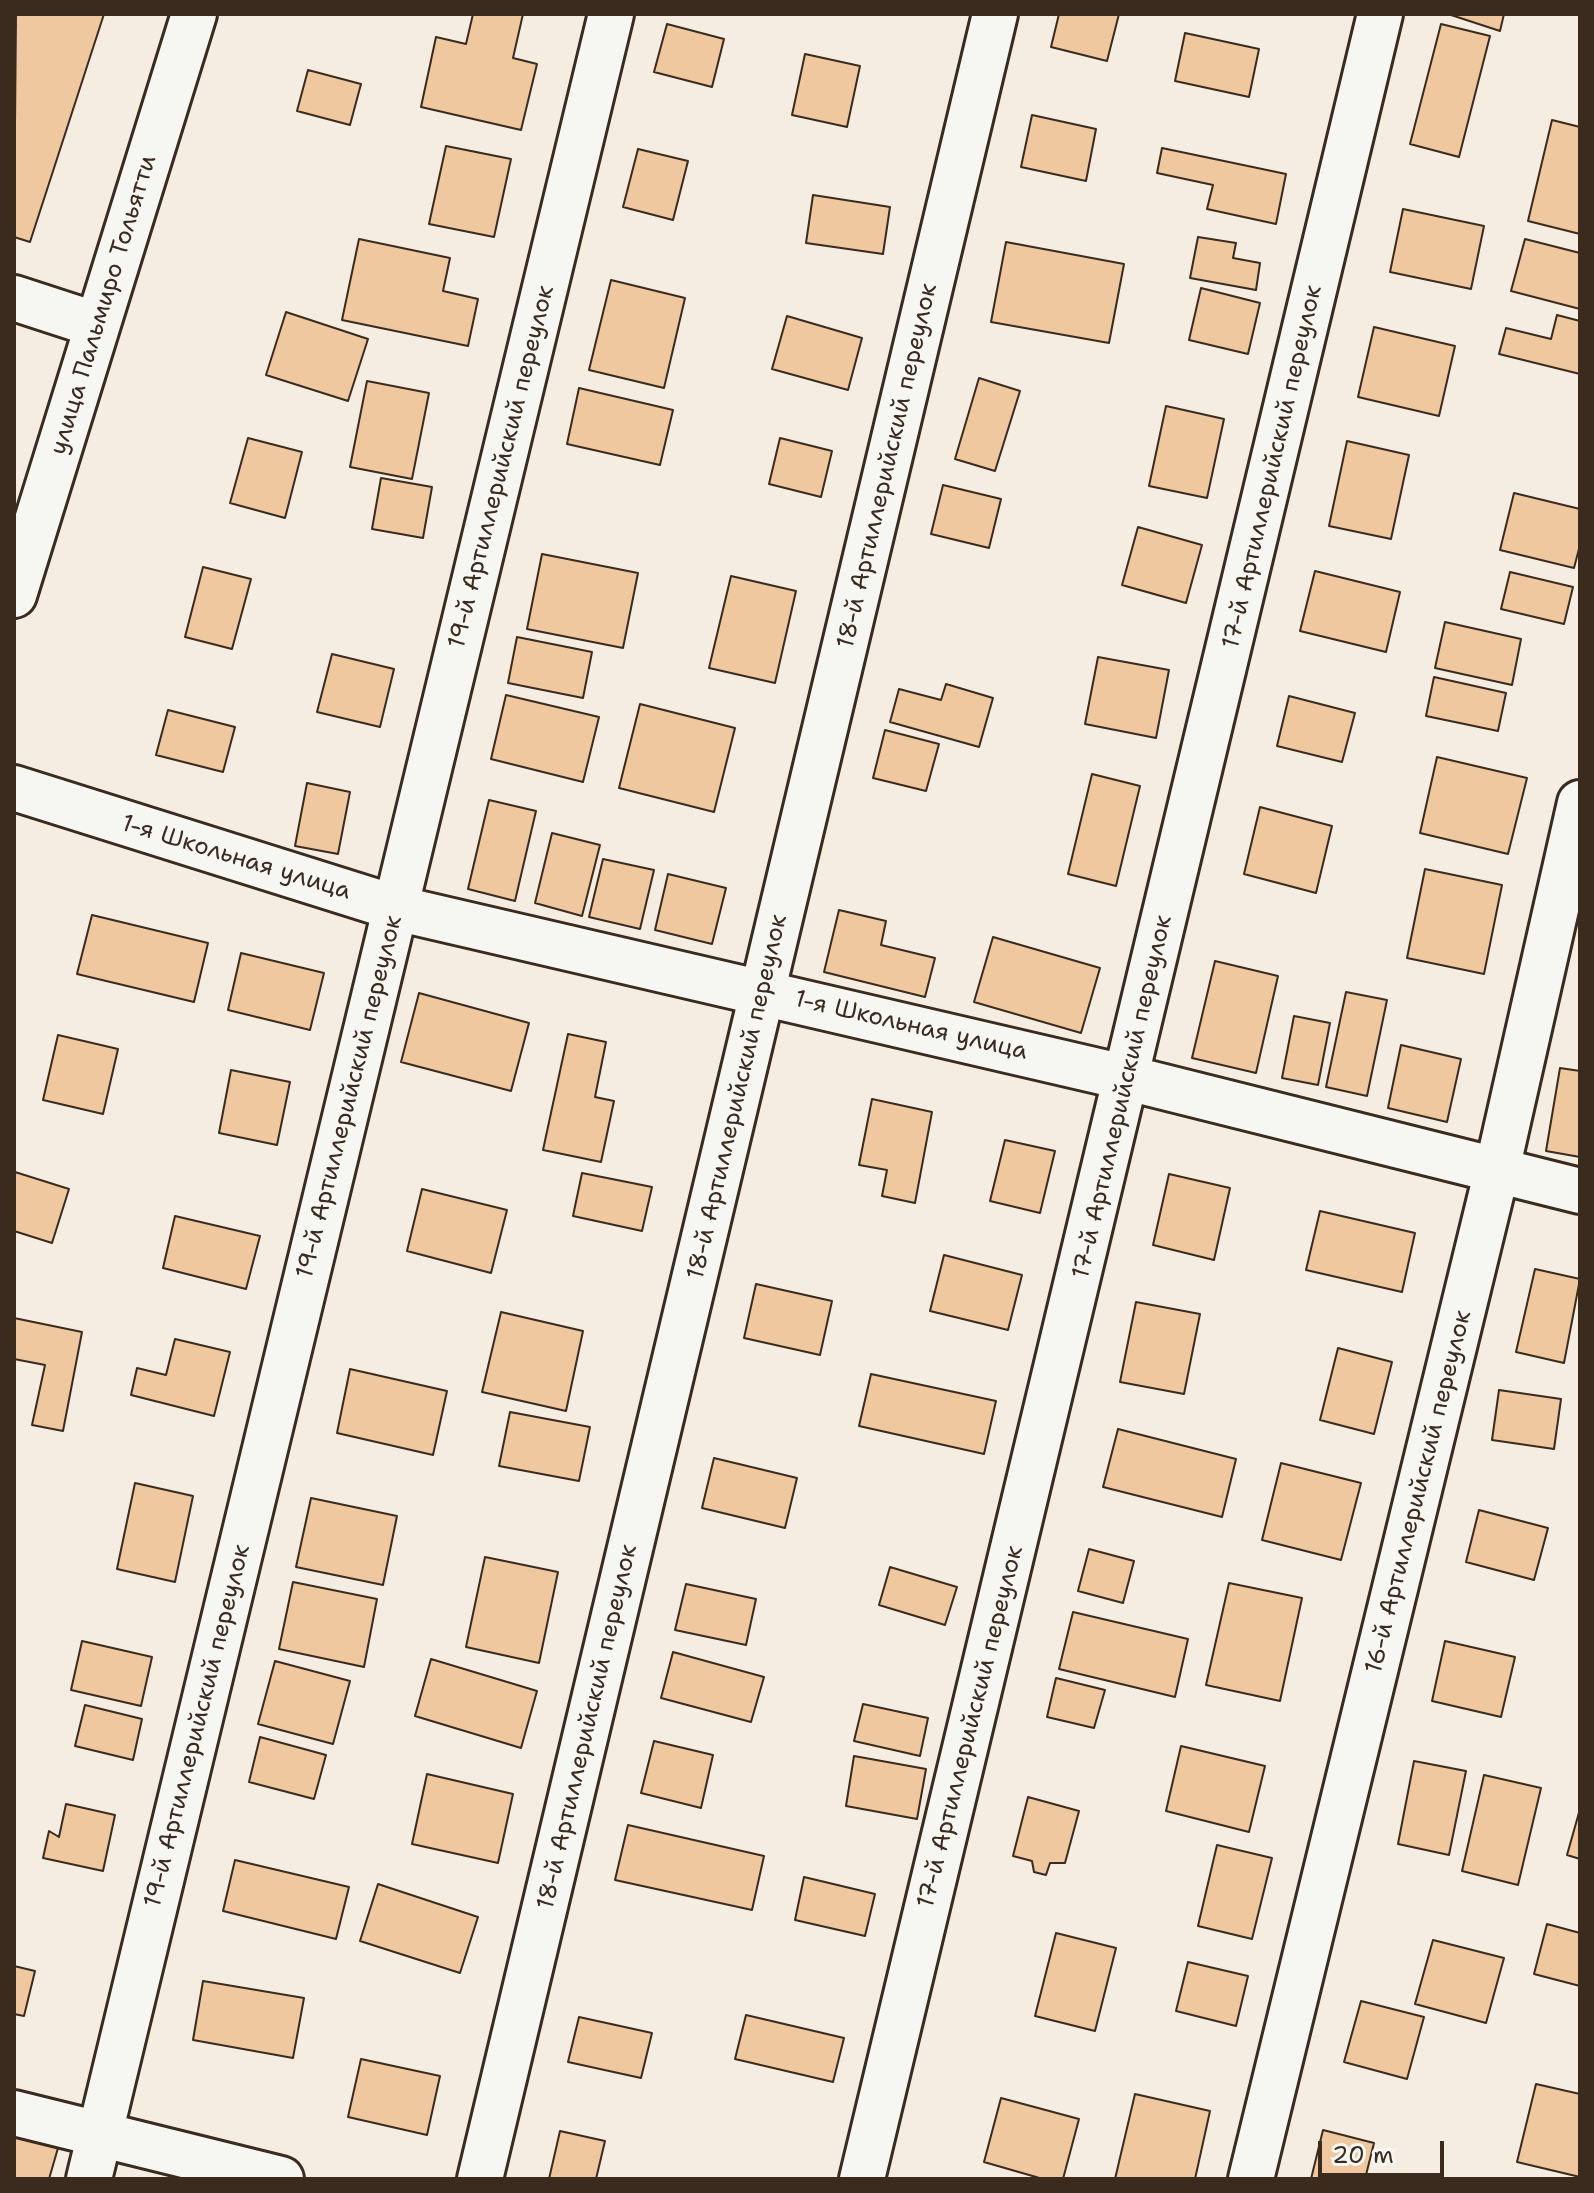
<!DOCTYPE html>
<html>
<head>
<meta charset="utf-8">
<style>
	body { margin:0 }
	#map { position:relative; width:1594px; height:2193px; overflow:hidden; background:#f5ede1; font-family:"Shantell Sans",sans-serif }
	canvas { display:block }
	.frame { position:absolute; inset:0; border:16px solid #3b2a1e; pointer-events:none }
	.scale { position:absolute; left:1318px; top:2141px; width:126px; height:36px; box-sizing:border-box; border:4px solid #3b2a1e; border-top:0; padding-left:10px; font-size:24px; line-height:28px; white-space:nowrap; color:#3b2a1e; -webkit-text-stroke:6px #f6f6f2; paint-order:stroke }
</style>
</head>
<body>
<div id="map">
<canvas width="1594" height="2193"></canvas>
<div class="frame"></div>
<div class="scale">20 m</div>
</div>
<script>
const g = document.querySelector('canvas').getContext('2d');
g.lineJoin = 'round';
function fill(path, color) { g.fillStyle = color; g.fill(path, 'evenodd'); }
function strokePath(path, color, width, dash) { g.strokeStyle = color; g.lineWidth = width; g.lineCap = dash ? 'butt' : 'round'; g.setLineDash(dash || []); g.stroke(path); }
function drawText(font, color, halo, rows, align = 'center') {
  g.font = font + ' "Shantell Sans",sans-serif'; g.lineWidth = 6; g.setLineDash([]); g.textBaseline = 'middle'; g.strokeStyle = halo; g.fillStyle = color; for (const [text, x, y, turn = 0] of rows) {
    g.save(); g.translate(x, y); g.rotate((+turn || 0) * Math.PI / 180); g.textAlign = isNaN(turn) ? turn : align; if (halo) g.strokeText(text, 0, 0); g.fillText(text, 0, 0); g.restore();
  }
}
const building = new Path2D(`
	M16,14H104L30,242L14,237Z
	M473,14H523L513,58L537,64L521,130L421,107L436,37L466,44Z
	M1059,14H1119L1107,61L1051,47Z
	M1448,14H1504L1500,31Z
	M667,24L724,39L712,87L654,72Z
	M1441,24L1490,36L1459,157L1410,144Z
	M1185,33L1259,49L1249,97L1175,81Z
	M805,54L860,66L847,127L792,115Z
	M308,70L361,84L350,125L297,111Z
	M1032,115L1096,129L1086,181L1021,167Z
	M1552,120L1580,127V234L1528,221Z
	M446,146L511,159L494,237L429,224Z
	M1162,148L1286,174L1276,224L1207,209L1213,185L1157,173Z
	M638,149L688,161L673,220L623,207Z
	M813,195L890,207L883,254L806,243Z
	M1403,209L1484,226L1471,289L1390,272Z
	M1198,237L1236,243L1233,258L1260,263L1256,290L1190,278Z
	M359,239L450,258L443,291L478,299L468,346L342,320Z
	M1525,239L1580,253V309L1511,291Z
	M1006,242L1124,264L1109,343L991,322Z
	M611,280L685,298L664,388L589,370Z
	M1201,288L1260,303L1248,354L1189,340Z
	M286,312L368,339L348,401L266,375Z
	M1557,315L1580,321V374L1499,354L1506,328L1551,339Z
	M787,316L862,338L848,390L772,369Z
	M1374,327L1455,346L1439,416L1358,397Z
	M979,378L1020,391L995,471L955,459Z
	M367,381L429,393L412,479L350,467Z
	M579,388L673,410L660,465L567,444Z
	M1166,406L1224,419L1207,498L1149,486Z
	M248,438L302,452L285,518L230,503Z
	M780,438L832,451L821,497L769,484Z
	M1347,441L1409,455L1391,539L1329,526Z
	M381,478L432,487L423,538L372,529Z
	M943,485L1001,499L989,548L931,534Z
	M1514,493L1580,509V545L1574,568L1500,550Z
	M1138,527L1202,545L1186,603L1122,585Z
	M542,554L638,573L623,648L527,629Z
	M203,567L251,579L232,649L185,637Z
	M1315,571L1400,592L1386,652L1300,631Z
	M1510,572L1573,587L1564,624L1501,609Z
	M731,576L796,591L775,683L709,668Z
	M1445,622L1521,639L1512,685L1435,668Z
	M517,637L592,652L583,698L508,683Z
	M332,654L394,669L380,727L317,712Z
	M1098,657L1169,670L1156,738L1085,724Z
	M1434,677L1506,693L1498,731L1426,716Z
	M946,684L993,698L979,747L890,722L899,689L941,700Z
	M506,695L599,717L583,782L491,759Z
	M1289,696L1355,713L1342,762L1277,746Z
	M640,704L735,728L714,812L619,788Z
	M168,710L235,727L223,772L156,755Z
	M885,730L939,744L926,791L873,778Z
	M1437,757L1527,778L1508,854L1420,833Z
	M1092,774L1140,786L1116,886L1068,874Z
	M307,783L350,792L338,854L295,846Z
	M489,800L536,811L515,901L468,889Z
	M1260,807L1332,826L1316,893L1244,874Z
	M552,833L600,845L582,916L535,903Z
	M603,859L654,870L640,929L589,917Z
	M1425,869L1502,885L1484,974L1407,958Z
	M668,874L726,888L712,944L655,930Z
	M839,910L886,921L881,945L935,958L925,997L824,972Z
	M92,915L208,943L194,1002L77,974Z
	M993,937L1100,968L1081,1033L974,1002Z
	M241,953L324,973L310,1030L228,1010Z
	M1215,961L1278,976L1256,1073L1192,1058Z
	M1346,992L1387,1000L1367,1096L1326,1087Z
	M419,993L529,1023L511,1091L401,1062Z
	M1294,1016L1330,1023L1318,1085L1282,1078Z
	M568,1034L606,1042L595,1097L614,1101L601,1162L543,1150Z
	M58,1035L118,1049L103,1114L43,1100Z
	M1401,1045L1461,1059L1447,1122L1388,1108Z
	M1560,1068L1580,1071V1157L1546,1151Z
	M231,1070L290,1082L277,1145L219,1133Z
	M872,1099L932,1112L915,1203L882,1196L887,1170L859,1165Z
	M1005,1140L1055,1151L1040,1213L990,1201Z
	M15,1172L69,1189L52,1243L14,1231Z
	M582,1173L652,1187L642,1231L573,1216Z
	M1169,1174L1230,1188L1214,1260L1153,1245Z
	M422,1189L507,1210L491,1273L407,1251Z
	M1320,1211L1415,1233L1402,1292L1306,1270Z
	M175,1216L260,1236L246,1289L163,1268Z
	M944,1255L1022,1275L1008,1330L930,1311Z
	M1535,1269L1580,1279L1564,1363L1516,1352Z
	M756,1284L832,1301L820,1355L744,1338Z
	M1136,1302L1200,1314L1184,1394L1120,1382Z
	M501,1312L583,1331L566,1411L482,1392Z
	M14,1318L82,1332L63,1431L32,1425L45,1365L14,1359Z
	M175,1339L230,1352L214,1416L131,1395L137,1368L166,1375Z
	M1338,1348L1392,1362L1374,1434L1320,1420Z
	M350,1369L447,1391L433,1455L337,1433Z
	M871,1374L996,1401L984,1454L859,1426Z
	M1499,1390L1561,1399L1554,1449L1492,1440Z
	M510,1412L590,1427L579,1481L499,1466Z
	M1118,1429L1236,1459L1222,1517L1103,1487Z
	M714,1458L797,1478L785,1528L702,1508Z
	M1281,1463L1361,1483L1341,1560L1262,1540Z
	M135,1483L193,1496L175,1582L117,1569Z
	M311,1498L397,1516L383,1585L296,1567Z
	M1479,1510L1548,1528L1534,1580L1466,1562Z
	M1089,1549L1134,1561L1123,1603L1078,1591Z
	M485,1557L558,1572L539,1663L466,1647Z
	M890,1567L957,1587L945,1625L879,1605Z
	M293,1582L377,1599L364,1667L279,1649Z
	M1229,1583L1302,1598L1280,1701L1206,1685Z
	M686,1584L756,1599L746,1645L675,1630Z
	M1073,1612L1188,1639L1175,1697L1059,1669Z
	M82,1641L152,1657L141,1706L71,1690Z
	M1445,1641L1515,1657L1501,1717L1432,1701Z
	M673,1652L764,1677L751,1722L661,1698Z
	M431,1659L537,1691L521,1748L415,1716Z
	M275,1661L350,1681L333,1744L258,1724Z
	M1056,1678L1105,1690L1094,1728L1047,1717Z
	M863,1704L928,1718L920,1756L854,1741Z
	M85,1705L142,1719L133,1760L75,1746Z
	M260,1737L326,1755L314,1799L249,1782Z
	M654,1741L713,1755L701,1808L641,1793Z
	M1181,1746L1265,1766L1249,1832L1166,1811Z
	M854,1756L926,1769L917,1819L846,1806Z
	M1414,1761L1466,1771L1449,1855L1398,1844Z
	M427,1774L513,1794L498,1863L412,1844Z
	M1484,1775L1541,1788L1518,1885L1462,1871Z
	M1028,1797L1079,1811L1065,1863H1050L1046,1875L1034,1872L1032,1861L1013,1856Z
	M66,1804L115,1815L103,1871L43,1858L49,1831L59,1837Z
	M1580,1809V1859L1567,1855Z
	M628,1825L764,1856L752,1910L615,1880Z
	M1217,1845L1272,1858L1252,1939L1198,1926Z
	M235,1860L349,1887L336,1939L223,1911Z
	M804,1877L875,1894L865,1936L795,1920Z
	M378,1884L478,1917L460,1973L360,1941Z
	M1547,1924L1580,1933V1986L1534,1974Z
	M1056,1933L1116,1948L1095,2031L1035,2016Z
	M1433,1940L1504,1958L1486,2023L1415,2004Z
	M1188,1962L1248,1976L1236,2026L1176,2011Z
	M14,1966L35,1971L24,2016L14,2014Z
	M203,1981L304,1998L293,2058L193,2040Z
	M1361,2001L1424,2017L1407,2079L1344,2062Z
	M746,2015L844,2038L833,2082L735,2059Z
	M579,2017L652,2033L641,2078L568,2062Z
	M361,2059L440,2076L427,2135L348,2117Z
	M1536,2084L1580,2094V2177L1517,2162Z
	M1135,2094L1210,2111L1195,2179H1115Z
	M1001,2098L1079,2119L1063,2179H1043L984,2162Z
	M1323,2130L1374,2143L1365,2179H1311Z
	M560,2131L605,2141L596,2179H549Z
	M14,2137L58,2148L49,2179H14Z`);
const minor = new Path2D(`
	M14,298L97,325
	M14,595L194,14
	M14,788L396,908L1128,1078L1580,1191
	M14,2113L281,2179
	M89,2179L611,14
	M480,2179L995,14
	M862,2179L1380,14
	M1251,2179L1497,1170L1580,803`);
const streetNames = [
	["улица Пальмиро Тольятти",104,305,-73],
	["18-й Артиллерийский переулок",888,466,-77],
	["19-й Артиллерийский переулок",502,467,-76],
	["17-й Артиллерийский переулок",1273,467,-77],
	["1-я Школьная улица",236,858,17],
	["1-я Школьная улица",911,1026,13],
	["19-й Артиллерийский переулок",350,1097,-76],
	["18-й Артиллерийский переулок",738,1097,-77],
	["17-й Артиллерийский переулок",1123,1097,-77],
	["16-й Артиллерийский переулок",1419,1492,-76],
	["19-й Артиллерийский переулок",198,1726,-76],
	["18-й Артиллерийский переулок",588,1727,-77],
	["17-й Артиллерийский переулок",971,1727,-76]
];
fill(building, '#efc89f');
strokePath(building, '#3b2a1e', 2);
strokePath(minor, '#3b2a1e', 50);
strokePath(minor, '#f6f6f2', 44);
drawText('24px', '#3b2a1e', '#f6f6f2', streetNames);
</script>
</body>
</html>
